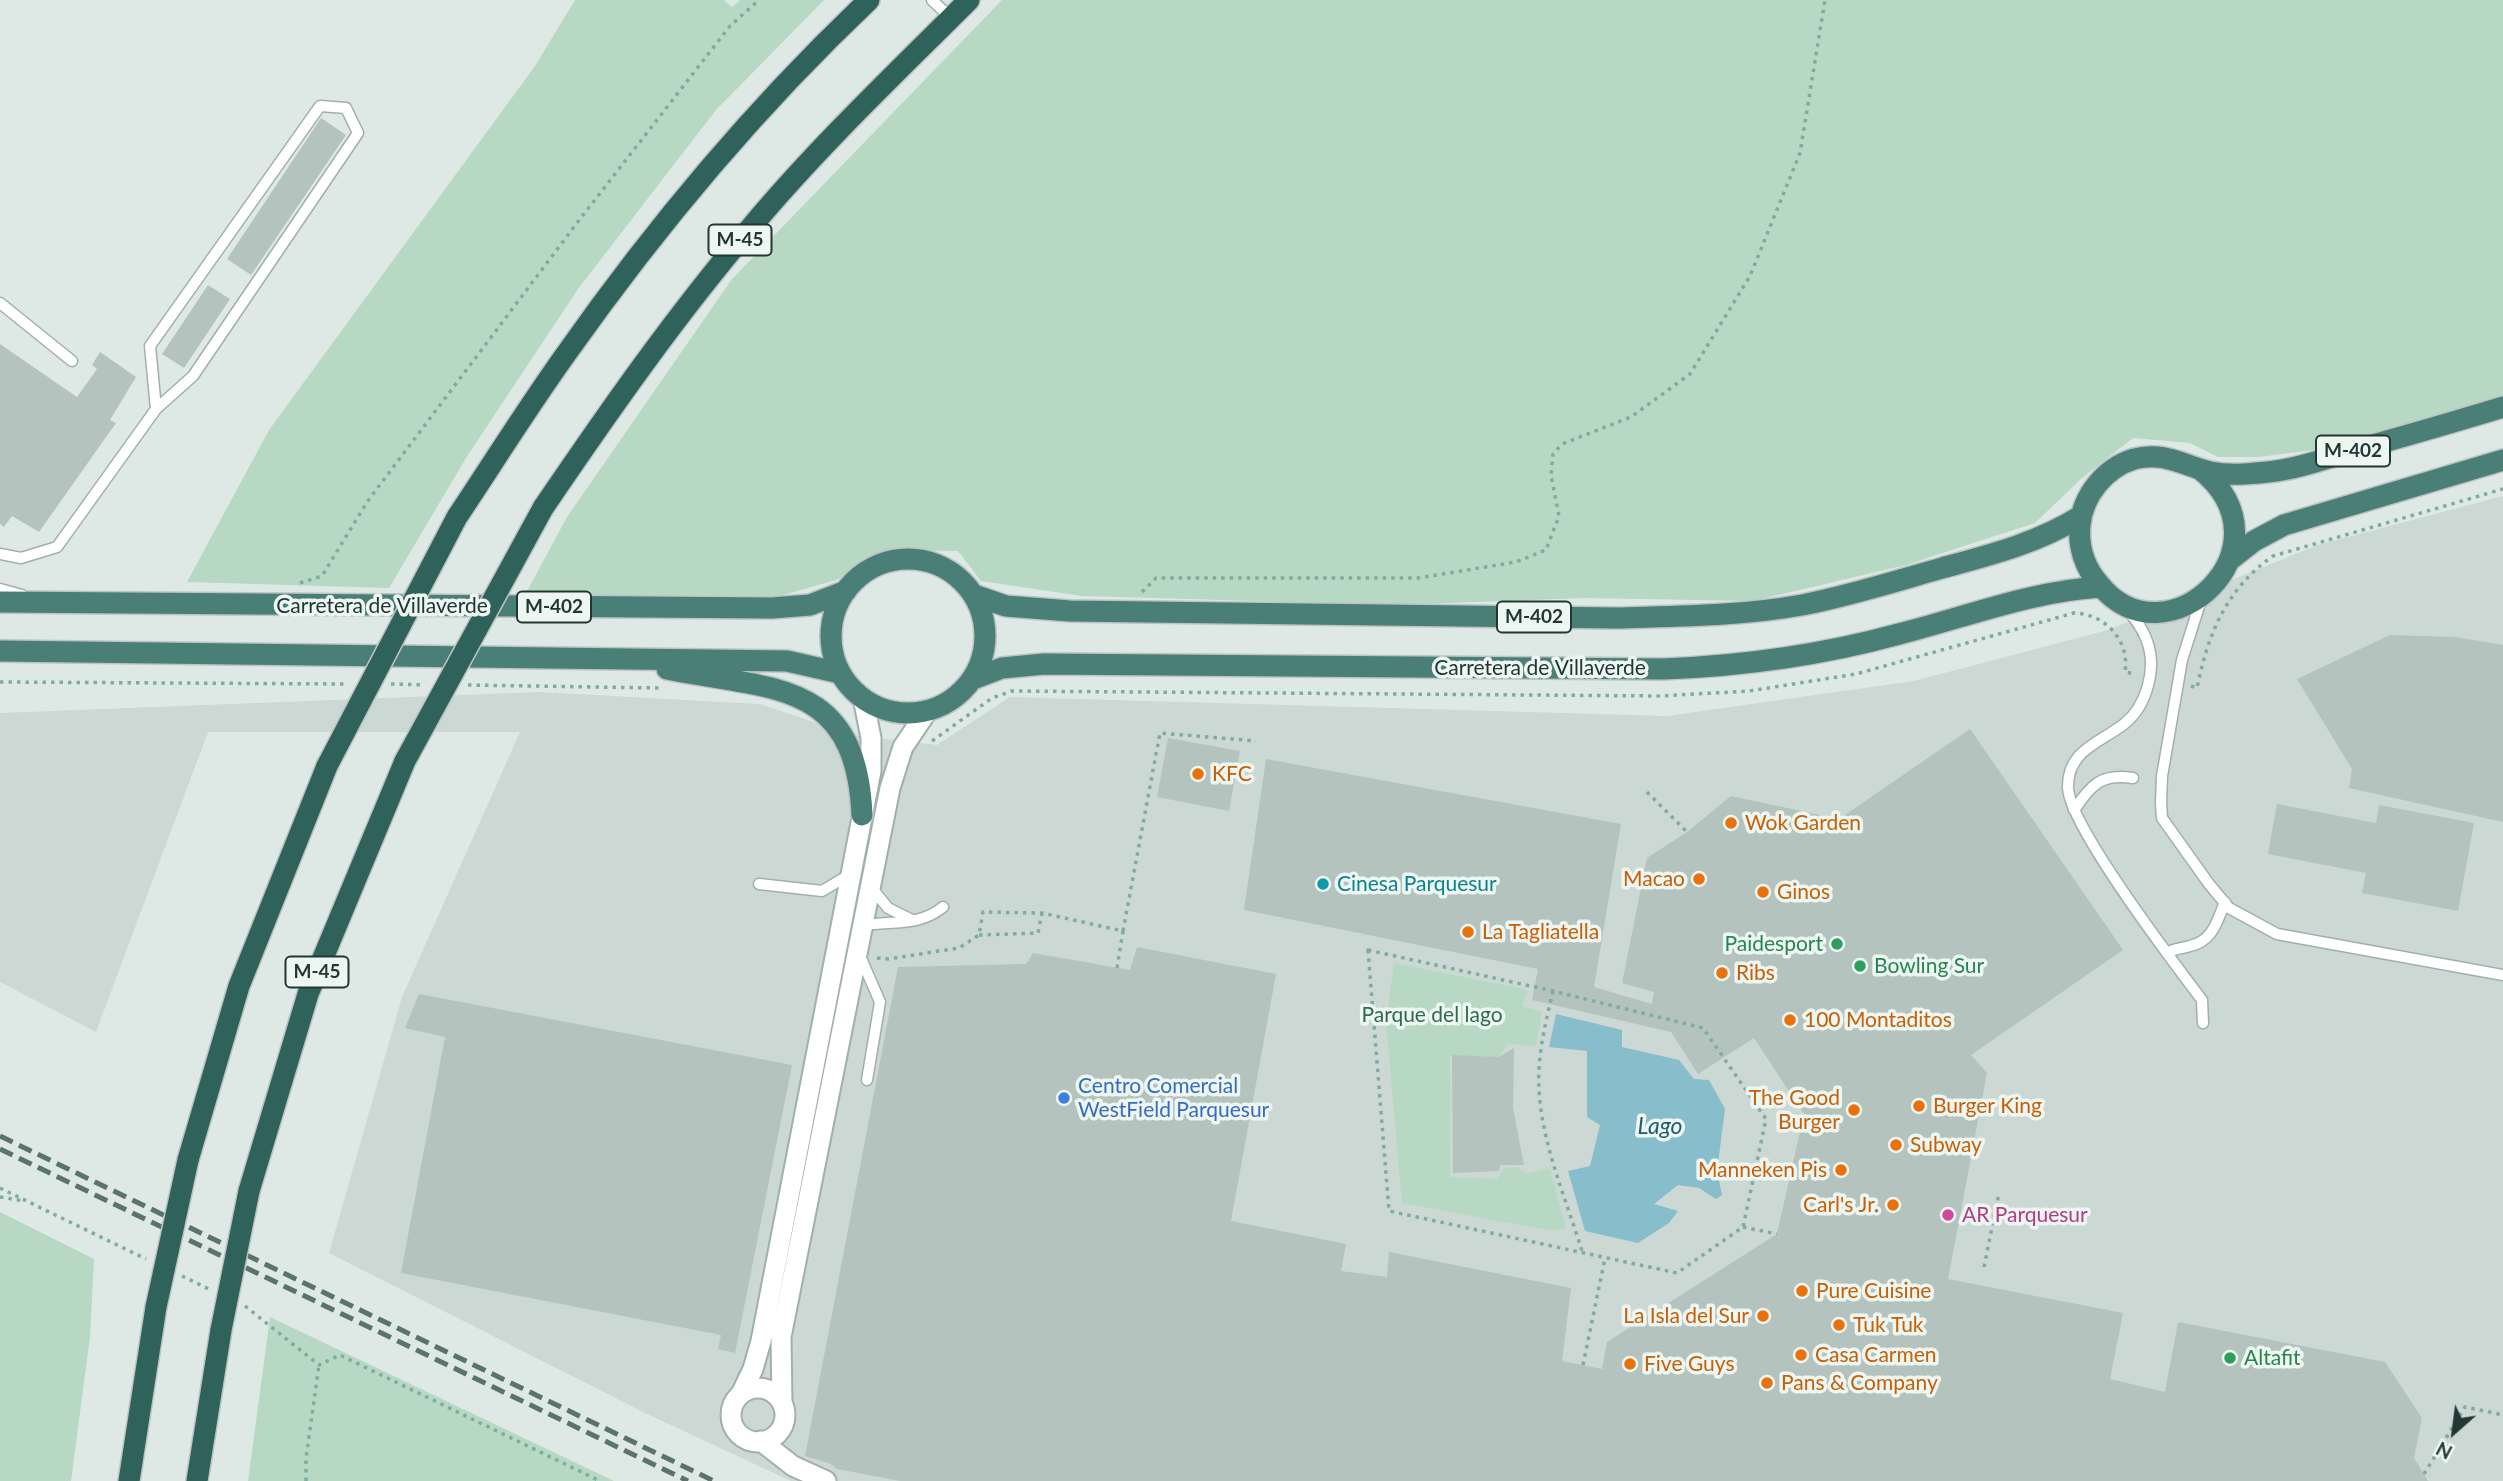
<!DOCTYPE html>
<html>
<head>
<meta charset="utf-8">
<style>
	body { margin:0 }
	#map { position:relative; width:2503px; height:1481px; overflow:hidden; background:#dee9e5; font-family:Lato,sans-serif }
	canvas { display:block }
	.north { position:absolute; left:2419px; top:1397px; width:70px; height:70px; -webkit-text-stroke:5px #eef6f2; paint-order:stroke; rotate:208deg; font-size:19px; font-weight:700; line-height:28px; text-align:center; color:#203733 }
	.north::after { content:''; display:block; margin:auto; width:24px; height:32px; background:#203733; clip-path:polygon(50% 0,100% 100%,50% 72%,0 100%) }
</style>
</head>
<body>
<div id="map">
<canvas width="2503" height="1481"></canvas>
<div class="north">N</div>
</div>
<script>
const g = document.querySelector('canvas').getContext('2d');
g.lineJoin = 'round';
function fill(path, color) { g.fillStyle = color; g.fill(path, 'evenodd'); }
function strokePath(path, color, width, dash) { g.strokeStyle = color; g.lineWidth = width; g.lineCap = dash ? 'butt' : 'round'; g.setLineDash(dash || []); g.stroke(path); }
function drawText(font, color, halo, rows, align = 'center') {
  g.font = font + ' Lato,sans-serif'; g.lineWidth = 7; g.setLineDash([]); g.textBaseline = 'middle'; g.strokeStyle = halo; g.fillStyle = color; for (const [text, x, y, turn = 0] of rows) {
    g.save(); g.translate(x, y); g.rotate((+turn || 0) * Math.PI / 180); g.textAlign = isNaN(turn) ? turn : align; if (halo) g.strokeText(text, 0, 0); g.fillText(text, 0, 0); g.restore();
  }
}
const built = new Path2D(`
	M2503,496V1481H791L645,1413L329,1253L402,997L520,732H208L96,1032L0,982V713L539,692L760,704L852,735L937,745L1010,697L1667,716L1914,681L2108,630L2318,545Z`);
const green = new Path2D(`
	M575,0H724L732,7L740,0H824L716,110L578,289L466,458L389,588L187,582L269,430L535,66Z
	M1002,0H2503V400L2328,448L2259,457H2218L2190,443L2133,438L2081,479L2035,523L1906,565L1753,601L1584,598L1396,605L1082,596L981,581L958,551L894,550L836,580L780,596L525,595L567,517L732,279Z
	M1394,963L1528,990L1522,1006L1542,1012L1536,1046L1507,1044L1499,1057L1450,1056V1177L1498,1179L1503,1169L1516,1167L1526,1174L1550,1168L1566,1229L1547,1230L1402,1203L1386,1022Z
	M0,1212L94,1259L90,1337L71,1481H0Z
	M270,1317L614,1481H248Z`);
const water = new Path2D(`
	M1556,1014L1622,1030V1047L1679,1060L1694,1079L1709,1080L1725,1109L1717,1171L1722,1195L1716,1199L1699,1188L1678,1185L1654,1204L1678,1211L1669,1223L1638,1243L1585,1231L1568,1171L1590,1166L1600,1125L1587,1117V1051L1549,1047Z`);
const building = new Path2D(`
	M321,118L346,135L251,275L227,259Z
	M208,285L230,299L184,368L162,354Z
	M0,344L77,397L97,369L92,365L100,352L136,377L110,420L116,423L39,532L12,516L4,527L0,524Z
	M2390,635L2455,637L2503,645V822L2349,788L2352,769L2297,679Z
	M1970,729L2123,950L1971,1055L1987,1073L1948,1279L2123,1313L2110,1379L2165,1392L2178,1322L2385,1362L2422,1418L2414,1458L2428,1481H900L837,1469L831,1464L805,1456L898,967L1026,964L1033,953L1130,970L1137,947L1276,974L1231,1221L1346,1244L1341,1271L1387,1277L1389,1252L1571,1288L1562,1361L1602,1369L1607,1342L1777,1234L1804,1114L1754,1038L1698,1074L1671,1032L1532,1000L1538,969L1244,910L1266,759L1621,824L1594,987L1652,1004L1654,992L1622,983L1647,858L1687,832L1731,796L1839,819Z
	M1168,738L1240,751L1229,811L1157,797Z
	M2277,804L2376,823L2379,805L2474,823L2458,911L2362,893L2366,873L2268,854Z
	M419,994L792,1065L735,1353L718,1349L721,1335L401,1273L445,1037L405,1028Z
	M1514,1048L1513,1108L1524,1165H1500L1499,1171L1453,1173L1452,1055L1499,1057Z`);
const path = new Path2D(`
	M300,583L322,576L367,502L580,219L730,26L759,0
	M1142,592L1156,578H1418L1516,562L1546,550L1559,516L1551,475L1553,454L1562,444L1631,417L1690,374L1750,276L1800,153L1825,0
	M0,682L348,684
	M391,684L425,685
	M468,685L659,688
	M2191,686L2197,688C2208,634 2226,589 2273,556L2503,489
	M932,741L992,698L1012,691L1660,696L1749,691L1856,674L2074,613C2105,614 2130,640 2125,672L2136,674
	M1647,792L1687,832
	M1123,931L1160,733L1256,741
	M979,935L1038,933L1042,913
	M1368,950L1553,991L1703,1028L1766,1119L1743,1227L1677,1273L1389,1211Z
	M877,958L888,959L959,948L979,935L983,912L1042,913L1123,931L1117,968
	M1553,991C1546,1021 1537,1056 1539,1088C1541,1142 1566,1199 1582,1251
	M0,1188L146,1259
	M0,1197L24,1201
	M1743,1227L1777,1234
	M1984,1267L1999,1193
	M182,1276L209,1289
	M245,1306L319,1365L340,1355L600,1481
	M1583,1365L1605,1258
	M2424,1474L2465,1407L2503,1415
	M306,1481V1458L319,1365`);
const service = new Path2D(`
	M932,0L951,18
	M0,303L72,361
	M0,554L21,558L57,547L156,409L193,376L358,133L346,108L320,106L150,346L156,409
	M0,589L22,595
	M2201,600L2182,660L2162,776L2161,803L2162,818L2209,884L2229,908L2277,934L2503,975
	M2127,609C2135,619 2143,629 2147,641C2157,668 2147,706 2124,724C2100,743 2067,750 2068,788C2070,827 2174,963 2202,1000L2203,1023
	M2074,810C2092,785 2100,773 2133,778
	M759,884L822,891L849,875
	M871,887L888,908L912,920
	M865,925C894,921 920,926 943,907
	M2167,953C2175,948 2181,949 2190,946C2213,941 2217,921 2225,902
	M860,956L880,1002L867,1080`);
const minor = new Path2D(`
	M731 1415a27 27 0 1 1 54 0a27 27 0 1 1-54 0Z
	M741,1394L753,1369L761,1341L871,771V738L863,698
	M782,1403L781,1337L890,788L903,747L928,710
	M761,1441L793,1466L826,1481`);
const trunk = new Path2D(`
	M2200,469C2297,547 2166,668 2099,584C2085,568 2078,547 2080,525C2083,495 2105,468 2134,459C2163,451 2183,465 2210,472C2229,476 2249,474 2268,472C2298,469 2327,458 2355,450C2405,436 2454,422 2503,407
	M2231,559L2254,541L2284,525L2503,460
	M831 636a77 77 0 1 1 154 0a77 77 0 1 1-154 0Z
	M974,595L1006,606L1070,611L1616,618C1678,616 1741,616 1802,605C1849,596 1896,581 1942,568C1990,555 2038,543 2081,516
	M0,602L772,608L810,605L846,591
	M0,651L787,661L840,673
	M667,669C772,690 856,679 862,815
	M973,679L1002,668L1044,664L1663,669C1743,666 1822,655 1899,634C1966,617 2032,591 2101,587`);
const motorway = new Path2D(`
	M543,508C609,411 676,315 752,226C819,146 895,74 969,0
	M457,517C493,463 528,407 566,354C654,229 758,105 869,0
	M188,1160L239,986L327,766
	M249,1191L308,994L405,761
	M129,1481L156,1307
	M197,1481L221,1330`);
const rail = new Path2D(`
	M0,1136L714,1481
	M0,1149L688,1481`);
const motorwayBridge = new Path2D(`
	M405,761L543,508
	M327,766L457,517
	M156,1307L188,1160
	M221,1330L249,1191`);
const markers = [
	[1198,774,7,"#e8710a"],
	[1731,823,7,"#e8710a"],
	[1699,879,7,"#e8710a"],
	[1323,884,7,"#0f9aa8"],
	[1763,892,7,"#e8710a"],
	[1468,932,7,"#e8710a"],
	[1837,944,7,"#2e9e5b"],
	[1860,966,7,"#2e9e5b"],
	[1722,973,7,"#e8710a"],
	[1790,1020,7,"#e8710a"],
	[1064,1098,7,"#3f7fe0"],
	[1919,1106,7,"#e8710a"],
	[1854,1110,7,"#e8710a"],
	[1896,1145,7,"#e8710a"],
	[1841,1170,7,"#e8710a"],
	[1893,1205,7,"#e8710a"],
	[1948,1215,7,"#d1479c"],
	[1802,1291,7,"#e8710a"],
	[1763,1316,7,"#e8710a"],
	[1839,1325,7,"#e8710a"],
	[1801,1355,7,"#e8710a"],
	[2230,1358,7,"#2e9e5b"],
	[1630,1364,7,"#e8710a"],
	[1767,1383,7,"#e8710a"]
];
const shields = [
	[740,240,63],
	[2353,451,74],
	[554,607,74],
	[1534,617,74],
	[317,972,63]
];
const shieldNames = [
	["M-45",740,240],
	["M-402",2353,451],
	["M-402",554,607],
	["M-402",1534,617],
	["M-45",317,972]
];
const streetNames = [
	["Carretera de Villaverde",382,606],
	["Carretera de Villaverde",1540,668]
];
const foodNames = [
	["KFC",1212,774],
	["Wok Garden",1745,823],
	["Macao",1685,879,"right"],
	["Ginos",1777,892],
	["La Tagliatella",1482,932],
	["Ribs",1736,973],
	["100 Montaditos",1804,1020],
	["The Good",1840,1098,"right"],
	["Burger",1840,1122,"right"],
	["Burger King",1933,1106],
	["Subway",1910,1145],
	["Manneken Pis",1827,1170,"right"],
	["Carl's Jr.",1879,1205,"right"],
	["Pure Cuisine",1816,1291],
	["La Isla del Sur",1749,1316,"right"],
	["Tuk Tuk",1853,1325],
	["Casa Carmen",1815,1355],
	["Five Guys",1644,1364],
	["Pans & Company",1781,1383]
];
const cultureNames = [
	["Cinesa Parquesur",1337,884]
];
const leisureNames = [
	["Paidesport",1823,944,"right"],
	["Bowling Sur",1874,966],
	["Altafit",2244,1358]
];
const parkNames = [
	["Parque del lago",1432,1015]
];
const shopNames = [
	["Centro Comercial",1078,1086],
	["WestField Parquesur",1078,1110]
];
const hotelNames = [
	["AR Parquesur",1962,1215]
];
const waterNames = [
	["Lago",1660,1127]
];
fill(built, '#ccd8d4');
fill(green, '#b7d9c3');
fill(water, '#88bdcc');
fill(building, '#b4c3be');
strokePath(service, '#a1b0ac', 13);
strokePath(minor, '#a1b0ac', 23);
strokePath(trunk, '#bcc3c2', 24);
strokePath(motorway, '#bcc3c2', 24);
strokePath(path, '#80aba0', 3.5, [3.5, 5]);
strokePath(service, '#fff', 10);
strokePath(minor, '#fff', 19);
strokePath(trunk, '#497f76', 21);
strokePath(motorway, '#2e625b', 21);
strokePath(rail, '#5a736e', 5, [14, 7]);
strokePath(motorwayBridge, '#bcc3c2', 24, []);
strokePath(motorwayBridge, '#2e625b', 21);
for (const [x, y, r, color] of markers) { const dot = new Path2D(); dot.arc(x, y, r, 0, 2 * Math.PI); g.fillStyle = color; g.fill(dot); strokePath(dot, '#eef6f2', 2.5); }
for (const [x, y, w] of shields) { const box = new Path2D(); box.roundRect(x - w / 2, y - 15.5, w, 31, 5); g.fillStyle = '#eef6f2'; g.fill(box); strokePath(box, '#203733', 2); }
drawText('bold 19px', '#203733', null, shieldNames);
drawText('21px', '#203733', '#eef6f2', streetNames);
drawText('21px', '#c56008', '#eef6f2', foodNames, 'left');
drawText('21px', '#0d838f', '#eef6f2', cultureNames, 'left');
drawText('21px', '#27864d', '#eef6f2', leisureNames, 'left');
drawText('21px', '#2d6c49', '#eef6f2', parkNames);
drawText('21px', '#366cbe', '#eef6f2', shopNames, 'left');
drawText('21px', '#b23c85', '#eef6f2', hotelNames, 'left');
drawText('italic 23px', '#1e5d6f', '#eef6f2', waterNames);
</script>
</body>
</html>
